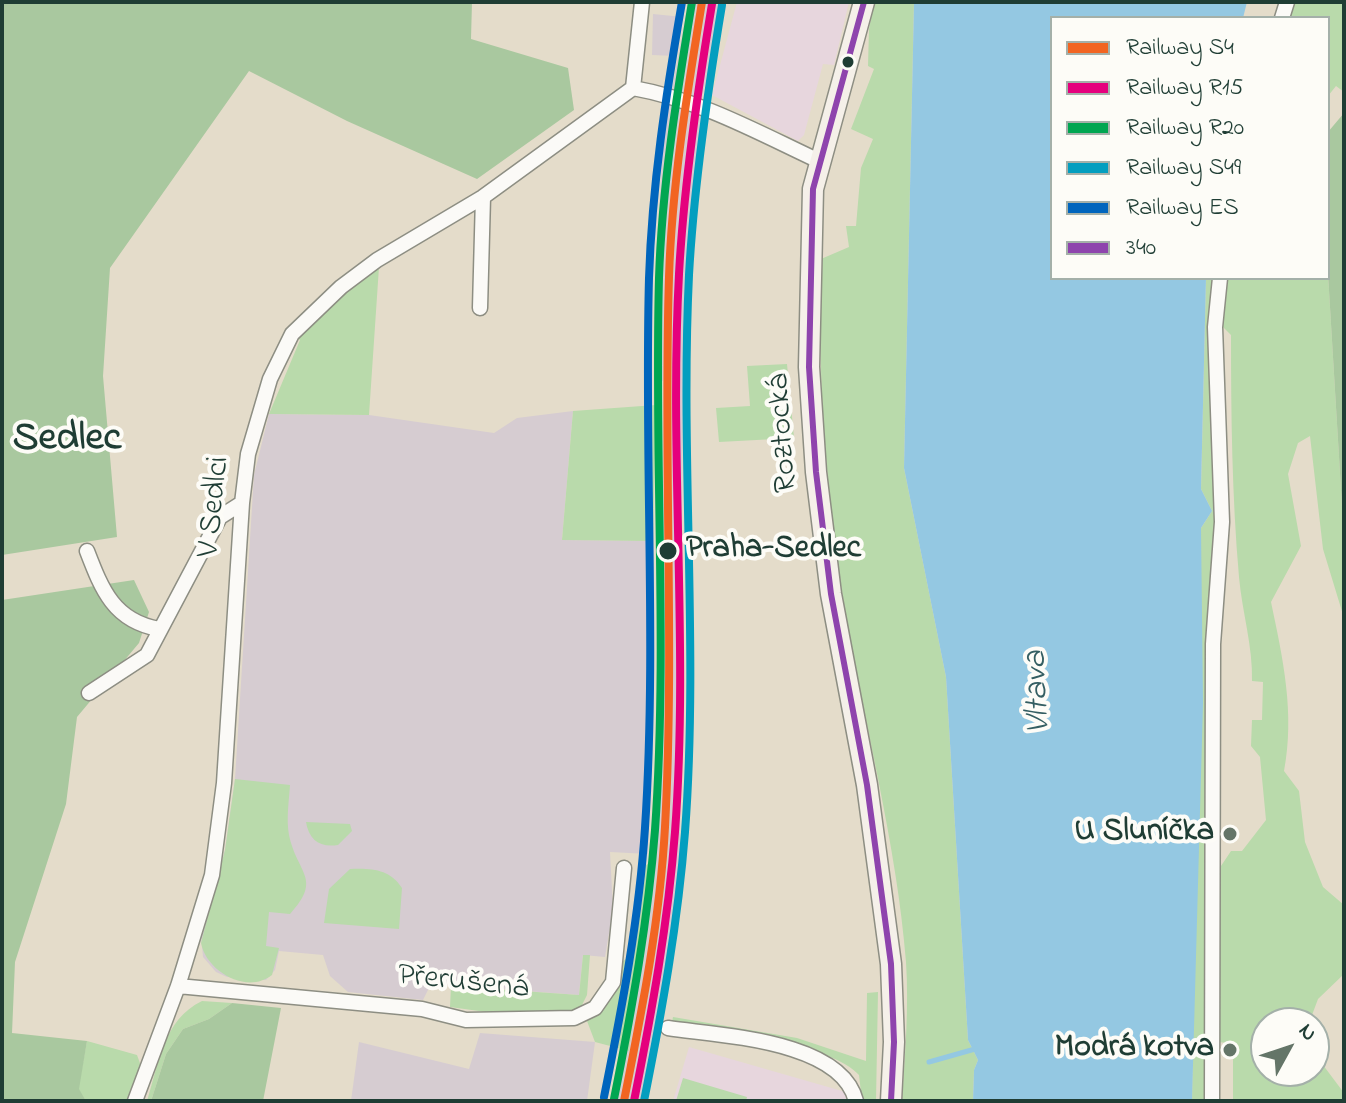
<!DOCTYPE html>
<html>
<head>
<meta charset="utf-8">
<style>
	body { margin:0 }
	#map { position:relative; width:1346px; height:1103px; overflow:hidden; background:#e4dcca; font-family:"Indie Flower",sans-serif }
	canvas { display:block }
	.frame { position:absolute; inset:0; border:4px solid #1f3d34; pointer-events:none }
	.legend { position:absolute; left:1050px; top:16px; width:280px; height:264px; box-sizing:border-box; background:#fdfcf7; border:2px solid #a4b0a9; margin:0; padding:10px 14px; list-style:none; font-size:24px; color:#1f3d34 }
	.legend li { display:flex; align-items:center; gap:16px; height:40px }
	.legend b { width:40px; border:2px solid #a4b0a9 }
	.north { position:absolute; left:1250px; top:1007px; width:80px; height:80px; box-sizing:border-box; background:#fdfcf7; border:2px solid #a4b0a9; border-radius:50%; rotate:50deg; font-size:22px; font-weight:700; line-height:32px; text-align:center; color:#1f3d34 }
	.north::after { content:''; display:block; margin:auto; width:28px; height:36px; background:#647568; clip-path:polygon(50% 0,100% 100%,50% 72%,0 100%) }
</style>
</head>
<body>
<div id="map">
<canvas width="1346" height="1103"></canvas>
<div class="frame"></div>
<ul class="legend">
<li><b style="height:10px;background:#f26522"></b>Railway S4</li>
<li><b style="height:10px;background:#e5007d"></b>Railway R15</li>
<li><b style="height:10px;background:#00a651"></b>Railway R20</li>
<li><b style="height:10px;background:#039ebf"></b>Railway S49</li>
<li><b style="height:10px;background:#0065bd"></b>Railway ES</li>
<li><b style="height:10px;background:#8e44ad"></b>340</li>
</ul>
<div class="north">N</div>
</div>
<script>
const g = document.querySelector('canvas').getContext('2d');
g.lineJoin = 'round';
function fill(path, color) { g.fillStyle = color; g.fill(path, 'evenodd'); }
function strokePath(path, color, width, dash) { g.strokeStyle = color; g.lineWidth = width; g.lineCap = dash ? 'butt' : 'round'; g.setLineDash(dash || []); g.stroke(path); }
function drawText(font, color, halo, rows, align = 'center') {
  g.font = font + ' "Indie Flower",sans-serif'; g.lineWidth = 8; g.setLineDash([]); g.textBaseline = 'middle'; g.strokeStyle = halo; g.fillStyle = color; for (const [text, x, y, turn = 0] of rows) {
    g.save(); g.translate(x, y); g.rotate((+turn || 0) * Math.PI / 180); g.textAlign = isNaN(turn) ? turn : align; if (halo) g.strokeText(text, 0, 0); g.fillText(text, 0, 0); g.restore();
  }
}
const built = new Path2D(`
	M737,2H849L834,65L823,64L804,135L798,141L712,95Z
	M689,1047L849,1093V1101H673Z`);
const industrial = new Path2D(`
	M688,2H723L698,116L709,119L696,203L686,343L683,344L680,854L663,1025L647,1101H611L629,1018L648,864L654,861L655,827L659,826L663,381L659,380L656,253L664,133Z
	M653,14L683,17L675,56L652,55Z
	M573,411L562,540L653,541L648,854L610,852L613,909L605,957L583,955L579,995L431,984L423,1000L348,992L330,976L323,955L279,951L275,970L266,980L227,977L216,972L203,957L201,935L225,850L235,779L254,475L269,414L369,415L494,433L517,418Z
	M480,1033L595,1042L587,1101H351L359,1042L469,1069Z`);
const green = new Path2D(`
	M874,2H914L904,468L946,677L968,1040L978,1060L974,1070L973,1101H902C905,1055 909,1007 906,962C897,845 864,724 845,609C826,494 817,376 821,259L849,247L846,226H856L861,168L873,139L851,129L874,69L868,66L869,29Z
	M1290,2H1344V92L1336,86L1328,96V18H1285Z
	M379,267L369,415L269,414L300,340L296,337L347,289Z
	M1328,274L1344,540V618L1323,549L1310,436L1298,443L1288,474L1301,546L1271,602C1283,659 1295,713 1284,771L1299,791L1305,842L1323,887L1344,905V974L1318,999L1309,1023H1266V1071H1314V1053L1344,1093V1101H1233V1043L1214,1042L1217,872L1231,851H1242L1266,820L1260,757L1251,746L1252,720H1262L1263,682L1252,681C1253,646 1242,612 1239,577C1232,496 1231,416 1231,335L1222,326L1223,283L1228,278H1328Z
	M1206,278H1215L1210,405L1218,516L1204,1051L1209,1101H1192L1201,528L1212,511L1201,489Z
	M787,364L794,438L719,442L716,408L750,406L747,366Z
	M656,405L653,541L562,540L573,411Z
	M235,779L290,785C289,801 286,819 289,835C297,874 323,878 290,914L269,912L266,946L279,948L272,975C247,995 206,971 201,943L225,850Z
	M306,822L350,824L352,831L338,845C320,848 309,840 306,822Z
	M654,861L629,1051L595,1042L587,1021C609,1002 618,990 623,961L629,957L642,867Z
	M350,869C371,868 390,869 402,888L399,929L324,923L329,889Z
	M583,955H590L587,995L579,1011L515,1016L450,1007L451,986L579,995Z
	M878,992L876,1101H862L859,1075C833,1044 715,1031 672,1022L673,1017L797,1038L866,1061L867,993Z
	M202,1001L232,1003L209,1019L183,1029L166,1054L151,1101H147C159,1063 163,1020 202,1001Z
	M87,1041L137,1055L141,1066L129,1101H86L78,1089Z
	M683,1078L747,1097L746,1101H676Z`);
const forest = new Path2D(`
	M2,2H472L471,39L568,68L574,110L477,179L347,121L249,71L110,268L103,376L117,537L2,555Z
	M1344,113V540L1328,274V132Z
	M134,580L149,612L139,643L77,717L66,804L15,962L12,1033L87,1041L79,1089L86,1101H2V600Z
	M232,1003L281,1008L263,1101H151L166,1054L183,1029L209,1019Z`);
const water = new Path2D(`
	M914,2H1247L1243,18H1052V278H1206L1201,489L1212,511L1201,528L1203,703L1192,1101H973L974,1070L978,1060L968,1040L946,677L904,468Z`);
const stream = new Path2D(`
	M929,1062L975,1049`);
const minor = new Path2D(`
	M1282,18L1287,2
	M633,88C700,100 757,132 819,161
	M480,308L483,197
	M87,551C102,590 114,621 159,629
	M89,693L147,655L220,517L242,503
	M178,986L422,1009L466,1020L574,1018L595,1008L613,982L624,868
	M668,1028C721,1036 841,1040 856,1101
	M135,1101L178,986L212,875L224,783L242,503L248,454L270,379L292,334L341,287L377,260L483,197L633,88L642,2
	M1212,1101L1213,644L1222,522L1215,327L1220,278`);
const secondary = new Path2D(`
	M864,2L813,189L809,367L816,472L831,594L867,785L891,964L894,1042L891,1101`);
const bus1 = new Path2D(`
	M864,2L813,189L809,367L816,472L831,594L867,785L891,964L894,1042L891,1101`);
const rail1 = new Path2D(`
	M624,1101C642,1010 660,920 665,827C675,644 663,460 669,277C672,184 687,94 702,2`);
const rail2 = new Path2D(`
	M634,1101C652,1011 668,923 675,832C689,646 669,460 679,274C684,183 697,94 712,4`);
const rail3 = new Path2D(`
	M614,1099C632,1009 648,921 655,830C668,647 654,462 659,278C662,185 677,94 692,2`);
const rail4 = new Path2D(`
	M644,1101C662,1011 678,923 685,832C699,647 680,461 689,275C694,184 707,95 722,5`);
const rail5 = new Path2D(`
	M604,1097C622,1008 639,919 645,828C657,645 644,461 649,278C652,185 666,94 682,2`);
const markers = [
	[848,62,7,"#1f3d34"],
	[668,551,10,"#1f3d34"],
	[1230,834,8,"#647568"],
	[1230,1050,8,"#647568"]
];
const streetNames = [
	["Roztocká",785,433,-94],
	["V Sedlci",216,507,-84],
	["Přerušená",463,984,6]
];
const stopNames = [
	["Praha-Sedlec",686,551]
];
const poiNames = [
	["U Sluníčka",1214,834],
	["Modrá kotva",1214,1050]
];
const waterNames = [
	["Vltava",1040,692,-93]
];
const districtNames = [
	["Sedlec",67,441]
];
fill(built, '#e7d6dd');
fill(industrial, '#d6ccd1');
fill(green, '#b9daab');
fill(forest, '#a9c89f');
fill(water, '#94c8e2');
strokePath(stream, '#94c8e2', 5);
strokePath(minor, '#8d8e83', 17);
strokePath(secondary, '#8d8e83', 23);
strokePath(minor, '#fbfaf7', 14);
strokePath(secondary, '#f5f0e9', 20);
strokePath(bus1, '#8e44ad', 6);
strokePath(rail1, '#f26522', 8);
strokePath(rail2, '#e5007d', 8);
strokePath(rail3, '#00a651', 8);
strokePath(rail4, '#039ebf', 8);
strokePath(rail5, '#0065bd', 8);
for (const [x, y, r, color] of markers) { const dot = new Path2D(); dot.arc(x, y, r, 0, 2 * Math.PI); g.fillStyle = color; g.fill(dot); strokePath(dot, '#fdfcf7', 3); }
drawText('32px', '#1f3d34', '#fdfcf7', streetNames);
drawText('bold 32px', '#1f3d34', '#fdfcf7', stopNames, 'left');
drawText('bold 32px', '#1f3d34', '#fdfcf7', poiNames, 'right');
drawText('italic 34px', '#345e62', '#fdfcf7', waterNames);
drawText('bold 40px', '#1f3d34', '#fdfcf7', districtNames);
</script>
</body>
</html>
